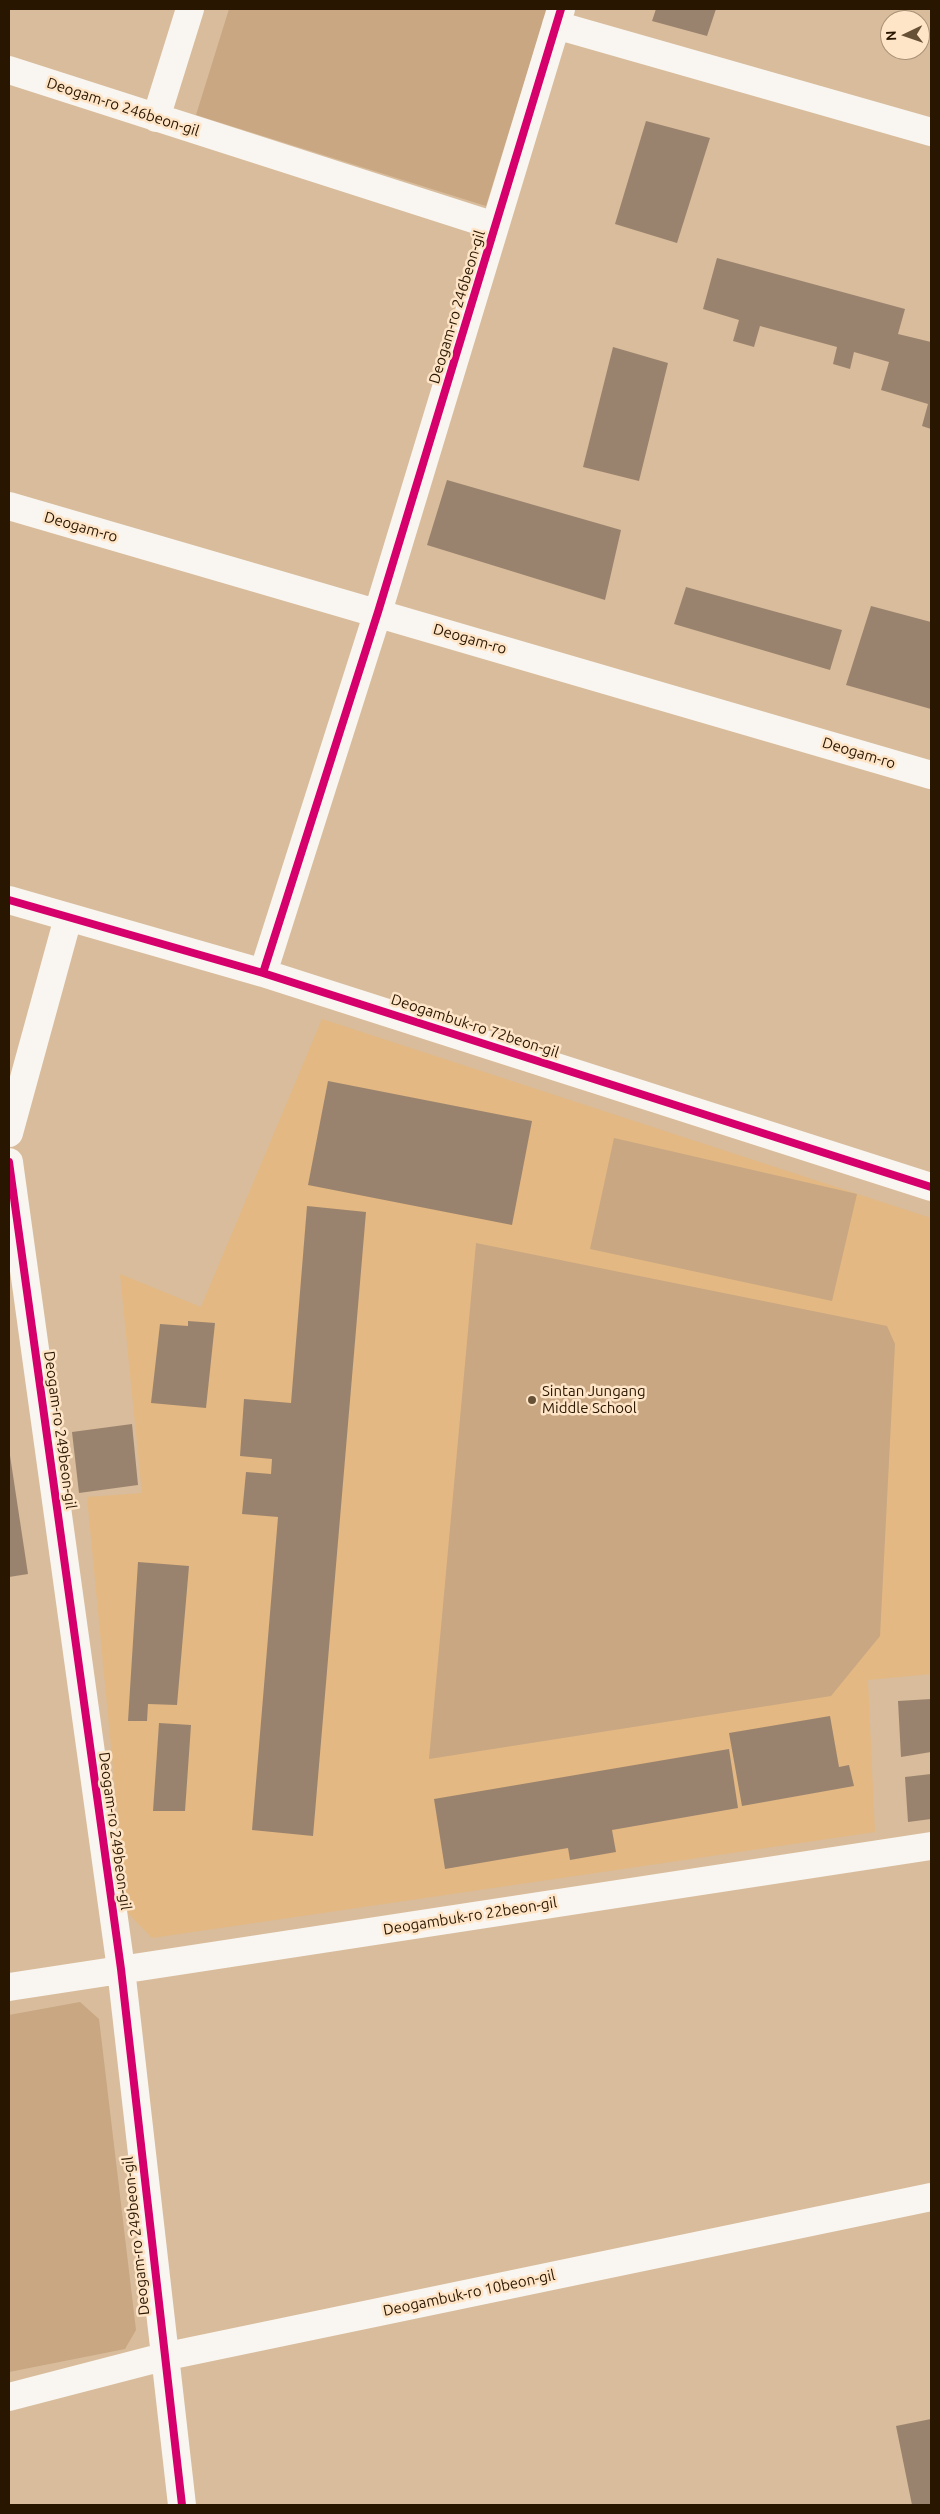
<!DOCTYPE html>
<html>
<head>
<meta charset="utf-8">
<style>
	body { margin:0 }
	#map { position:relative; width:940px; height:2514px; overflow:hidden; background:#d8bc9b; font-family:Ubuntu,sans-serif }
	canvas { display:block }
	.frame { position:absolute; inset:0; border:10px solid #291600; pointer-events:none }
	.north { position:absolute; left:880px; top:10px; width:50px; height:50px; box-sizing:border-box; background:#ffe5c7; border:1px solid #a99277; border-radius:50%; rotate:267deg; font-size:14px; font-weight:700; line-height:20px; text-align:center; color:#291600 }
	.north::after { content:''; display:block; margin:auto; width:18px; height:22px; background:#665036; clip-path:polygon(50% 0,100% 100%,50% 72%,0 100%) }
</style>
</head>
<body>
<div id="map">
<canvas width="940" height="2514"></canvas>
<div class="frame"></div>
<div class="north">N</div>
</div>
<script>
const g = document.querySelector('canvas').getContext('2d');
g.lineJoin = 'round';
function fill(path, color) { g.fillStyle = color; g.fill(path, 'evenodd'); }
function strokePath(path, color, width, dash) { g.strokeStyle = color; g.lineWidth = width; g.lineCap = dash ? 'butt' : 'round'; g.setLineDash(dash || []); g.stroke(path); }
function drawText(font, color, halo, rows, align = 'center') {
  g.font = font + ' Ubuntu,sans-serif'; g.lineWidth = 5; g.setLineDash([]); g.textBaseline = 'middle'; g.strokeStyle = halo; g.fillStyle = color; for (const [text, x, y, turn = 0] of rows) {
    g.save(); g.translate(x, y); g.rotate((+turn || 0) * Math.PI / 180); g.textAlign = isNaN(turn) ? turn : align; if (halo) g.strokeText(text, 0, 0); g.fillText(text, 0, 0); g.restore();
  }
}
const built = new Path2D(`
	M322,1019L931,1218V1674L868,1680L875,1832L152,1938L127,1912L87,1497L142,1493L120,1274L201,1307Z`);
const green = new Path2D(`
	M229,9H547L486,206L196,115Z
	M614,1138L857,1194L832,1301L590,1249Z
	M476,1243L887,1326L895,1344L880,1636L831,1696L429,1759Z
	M80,2002L99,2019L136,2330L125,2349L9,2372V2015Z`);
const building = new Path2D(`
	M656,9H716L707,36L652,21Z
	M646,121L710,138L677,243L615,224Z
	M717,258L905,309L898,334L931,342V429L922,426L928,404L881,390L889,362L854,352L850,369L833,364L837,347L760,326L754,347L733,341L739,320L703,309Z
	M613,347L668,363L639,481L583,467Z
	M447,480L621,530L605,600L427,545Z
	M686,587L842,630L830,670L674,624Z
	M871,606L931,622V709L846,685Z
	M328,1081L532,1121L512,1225L308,1185Z
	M307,1206L366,1212L313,1836L252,1830L278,1517L242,1514L246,1472L271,1474L272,1459L240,1456L244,1399L291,1403Z
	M188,1321L215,1323L206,1408L151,1403L160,1324L188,1326Z
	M132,1424L138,1485L79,1493L72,1432Z
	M9,1449L28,1574L9,1577Z
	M138,1562L189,1566L177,1705L148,1704L147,1721H128Z
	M931,1699V1752L901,1757L898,1701Z
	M830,1716L839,1767L849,1765L854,1786L742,1806L729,1733Z
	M159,1723L191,1725L185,1811H153Z
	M729,1749L738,1808L612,1830L616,1852L570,1860L568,1848L445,1869L434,1799Z
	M931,1774V1819L908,1822L905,1777Z
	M931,2419V2505H912L896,2426Z`);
const minor = new Path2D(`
	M556,25L931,132
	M9,70L495,226
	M156,118L190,9
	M9,506L931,775
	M9,900L263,973L931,1187
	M263,973L378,612L561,9
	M9,1133L68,918
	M9,1162L121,1969L182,2505
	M9,1987L931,1846
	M9,2397L163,2357L931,2197`);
const cycleway = new Path2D(`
	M9,900L263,973L931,1187
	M263,973L378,612L561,9
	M9,1162L121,1969L182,2505`);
const markers = [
	[532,1400,5,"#665036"]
];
const streetNames = [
	["Deogam-ro 246beon-gil",123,107,18],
	["Deogam-ro 246beon-gil",457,307,-73],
	["Deogam-ro",81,527,16],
	["Deogam-ro",470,639,16],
	["Deogam-ro",859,753,17],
	["Deogambuk-ro 72beon-gil",475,1026,18],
	["Deogam-ro 249beon-gil",60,1430,82],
	["Deogam-ro 249beon-gil",115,1831,82],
	["Deogambuk-ro 22beon-gil",470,1916,-9],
	["Deogam-ro 249beon-gil",136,2236,-96],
	["Deogambuk-ro 10beon-gil",469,2293,-12]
];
const poiNames = [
	["Sintan Jungang",542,1391],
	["Middle School",542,1408]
];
fill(built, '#e3b883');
fill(green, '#c8a782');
fill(building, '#9a836e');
strokePath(minor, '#f9f5f0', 28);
strokePath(cycleway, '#d6006c', 8);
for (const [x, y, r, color] of markers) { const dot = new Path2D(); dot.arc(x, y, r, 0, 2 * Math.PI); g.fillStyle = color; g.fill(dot); strokePath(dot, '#ffe5c7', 2); }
drawText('15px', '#291600', '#ffe5c7', streetNames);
drawText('15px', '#291600', '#ffe5c7', poiNames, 'left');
</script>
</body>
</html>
